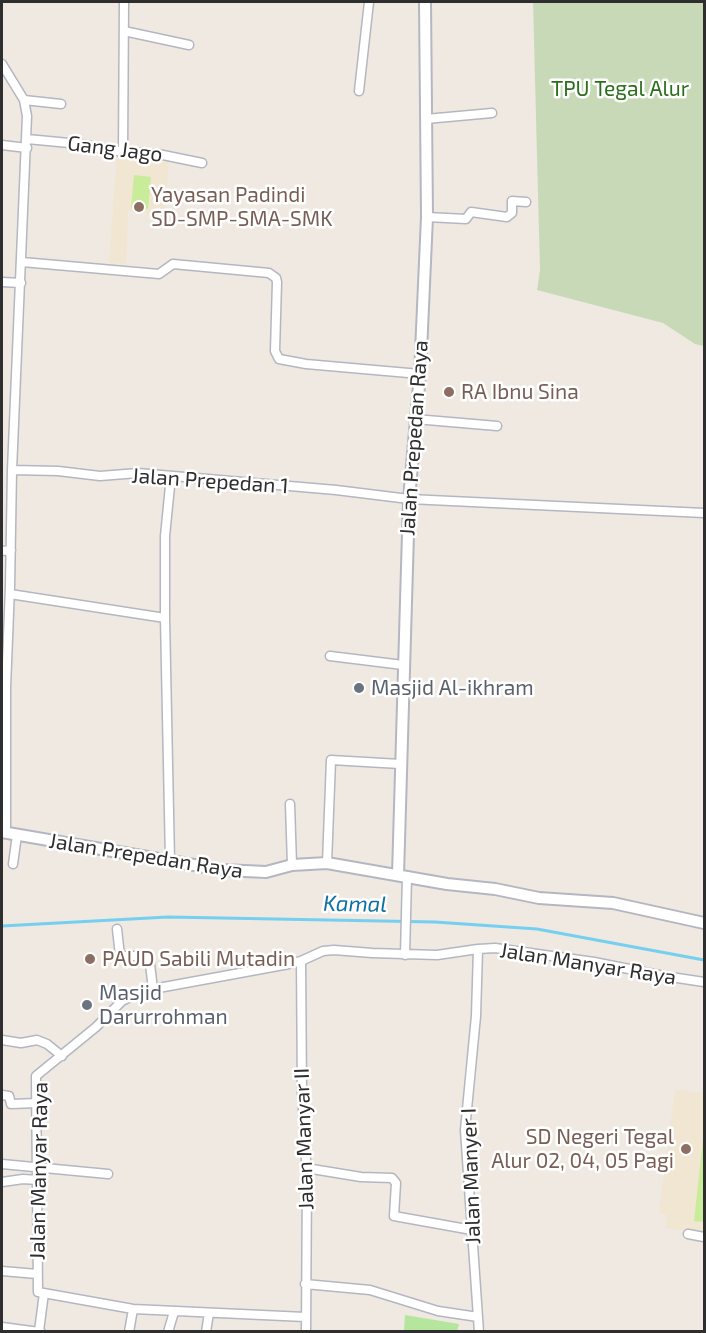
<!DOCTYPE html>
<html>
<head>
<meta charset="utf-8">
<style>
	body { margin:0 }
	#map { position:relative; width:706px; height:1333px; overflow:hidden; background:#efe9e1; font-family:"Exo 2",sans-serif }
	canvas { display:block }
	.frame { position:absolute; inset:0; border:3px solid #2e2e2e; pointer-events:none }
</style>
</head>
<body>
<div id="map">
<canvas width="706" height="1333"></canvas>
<div class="frame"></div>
</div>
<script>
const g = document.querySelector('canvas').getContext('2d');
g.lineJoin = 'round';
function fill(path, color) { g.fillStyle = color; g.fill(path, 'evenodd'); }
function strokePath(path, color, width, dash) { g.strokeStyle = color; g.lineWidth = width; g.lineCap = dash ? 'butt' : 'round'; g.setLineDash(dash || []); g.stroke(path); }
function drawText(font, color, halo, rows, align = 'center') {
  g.font = font + ' "Exo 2",sans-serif'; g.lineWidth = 5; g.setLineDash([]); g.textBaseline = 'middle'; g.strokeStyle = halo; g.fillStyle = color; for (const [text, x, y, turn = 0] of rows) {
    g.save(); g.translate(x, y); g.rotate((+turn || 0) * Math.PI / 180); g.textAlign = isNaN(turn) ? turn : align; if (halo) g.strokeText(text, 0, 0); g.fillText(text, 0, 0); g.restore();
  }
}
const education = new Path2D(`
	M117,154L169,158L165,217L147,216V213L128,211L126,264L109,263Z
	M675,1090L704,1093V1243L686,1240V1231L665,1228L667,1215L659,1213Z`);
const green = new Path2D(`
	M405,1315L459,1324L457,1331H404Z`);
const cemetery = new Path2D(`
	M533,2H704V346L695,344L663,323L537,290L540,270Z`);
const pitch = new Path2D(`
	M134,175L151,177L148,209L131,208Z
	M704,1131V1222L694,1221Z`);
const stream = new Path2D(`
	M2,926L168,917L435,922L537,929L704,960`);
const minor = new Path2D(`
	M124,31L189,45
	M2,64L24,100L27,116L12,470L10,587L6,688V833
	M359,91L369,2
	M24,100L61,104
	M426,119L492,113
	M27,139L80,144L123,152L158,154L202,163
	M2,145L27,148
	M123,152L124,2
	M427,217L466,219L471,212L507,217L512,213V201L526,202
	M22,262L159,274L173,264L269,273L276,278L277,282L275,351L279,359L306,364L420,374
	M2,282L21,283
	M415,419L497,426
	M12,470L58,471L100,476L138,473L336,490L409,499L704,513
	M2,551L11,550
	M10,594L165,618
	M330,656L403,665
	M290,804L292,865
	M170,861L165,618V536L171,476
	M327,863L331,760L400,764
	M13,864L17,835
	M117,929L120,956H149L153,989
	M478,949L476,1016L465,1130L479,1332
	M405,955L407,876
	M301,961L302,1093L307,1177L306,1332
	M2,1040L21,1043L37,1040L47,1044L62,1056
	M2,1095L9,1096L11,1104L37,1103
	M2,1164L108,1174
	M306,1168L361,1177L392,1178L396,1183L394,1216L472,1230
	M2,1182L23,1179L38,1180
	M688,1234L704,1237
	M2,1271L37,1274
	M305,1284L370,1290L438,1311L478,1317
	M305,1317L133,1309L38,1292L36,1076L96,1027L122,1001L130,997L153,989L289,964L301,961L323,951L334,950L372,953L437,955L478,949L495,948L594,962L664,976L704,982
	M2,1327L39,1332
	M41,1332L39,1331L44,1293
	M129,1332L133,1309
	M168,1332L174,1312
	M206,1332L209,1313`);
const tertiary = new Path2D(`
	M2,832L223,870L266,872L292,865L327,863L447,884L495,889L539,898L613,903L704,923
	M398,875L409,499L420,374L427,217L425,2`);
const markers = [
	[139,207,6,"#8d6e63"],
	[449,392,6,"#8d6e63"],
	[359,688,6,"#6b7280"],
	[90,959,6,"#8d6e63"],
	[87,1005,6,"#6b7280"],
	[686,1149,6,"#8d6e63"]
];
const parkNames = [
	["TPU Tegal Alur",620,89]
];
const streetNames = [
	["Gang Jago",115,149,7],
	["Jalan Prepedan Raya",414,438,-86],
	["Jalan Prepedan 1",210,481,4],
	["Jalan Prepedan Raya",146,856,9],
	["Jalan Manyar Raya",588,964,9],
	["Jalan Manyar II",304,1139,-92],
	["Jalan Manyar Raya",39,1171,-89],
	["Jalan Manyer I",471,1176,-92]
];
const educationNames = [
	["Yayasan Padindi",151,195],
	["SD-SMP-SMA-SMK",151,219],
	["RA Ibnu Sina",461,392],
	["PAUD Sabili Mutadin",102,959],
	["SD Negeri Tegal",674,1137,"right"],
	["Alur 02, 04, 05 Pagi",674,1161,"right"]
];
const worshipNames = [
	["Masjid Al-ikhram",371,688],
	["Masjid",99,993],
	["Darurrohman",99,1017]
];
const waterNames = [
	["Kamal",355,904,1]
];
fill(education, '#f0e6d1');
fill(green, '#b6e59e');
fill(cemetery, '#c8d9b8');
fill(pitch, '#c9ec9a');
strokePath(stream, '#75cff0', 3);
strokePath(minor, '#b4b7c1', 11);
strokePath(tertiary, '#b4b7c1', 14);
strokePath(minor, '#fff', 8);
strokePath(tertiary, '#fff', 10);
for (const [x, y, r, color] of markers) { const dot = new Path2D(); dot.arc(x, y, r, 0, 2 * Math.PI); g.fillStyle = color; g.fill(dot); strokePath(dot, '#fff', 2); }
drawText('21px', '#2c6e1b', '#fff', parkNames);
drawText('21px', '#2e2e2e', '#fff', streetNames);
drawText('21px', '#785e54', '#fff', educationNames, 'left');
drawText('21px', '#5b616d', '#fff', worshipNames, 'left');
drawText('italic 22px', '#0d6fa3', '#fff', waterNames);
</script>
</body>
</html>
